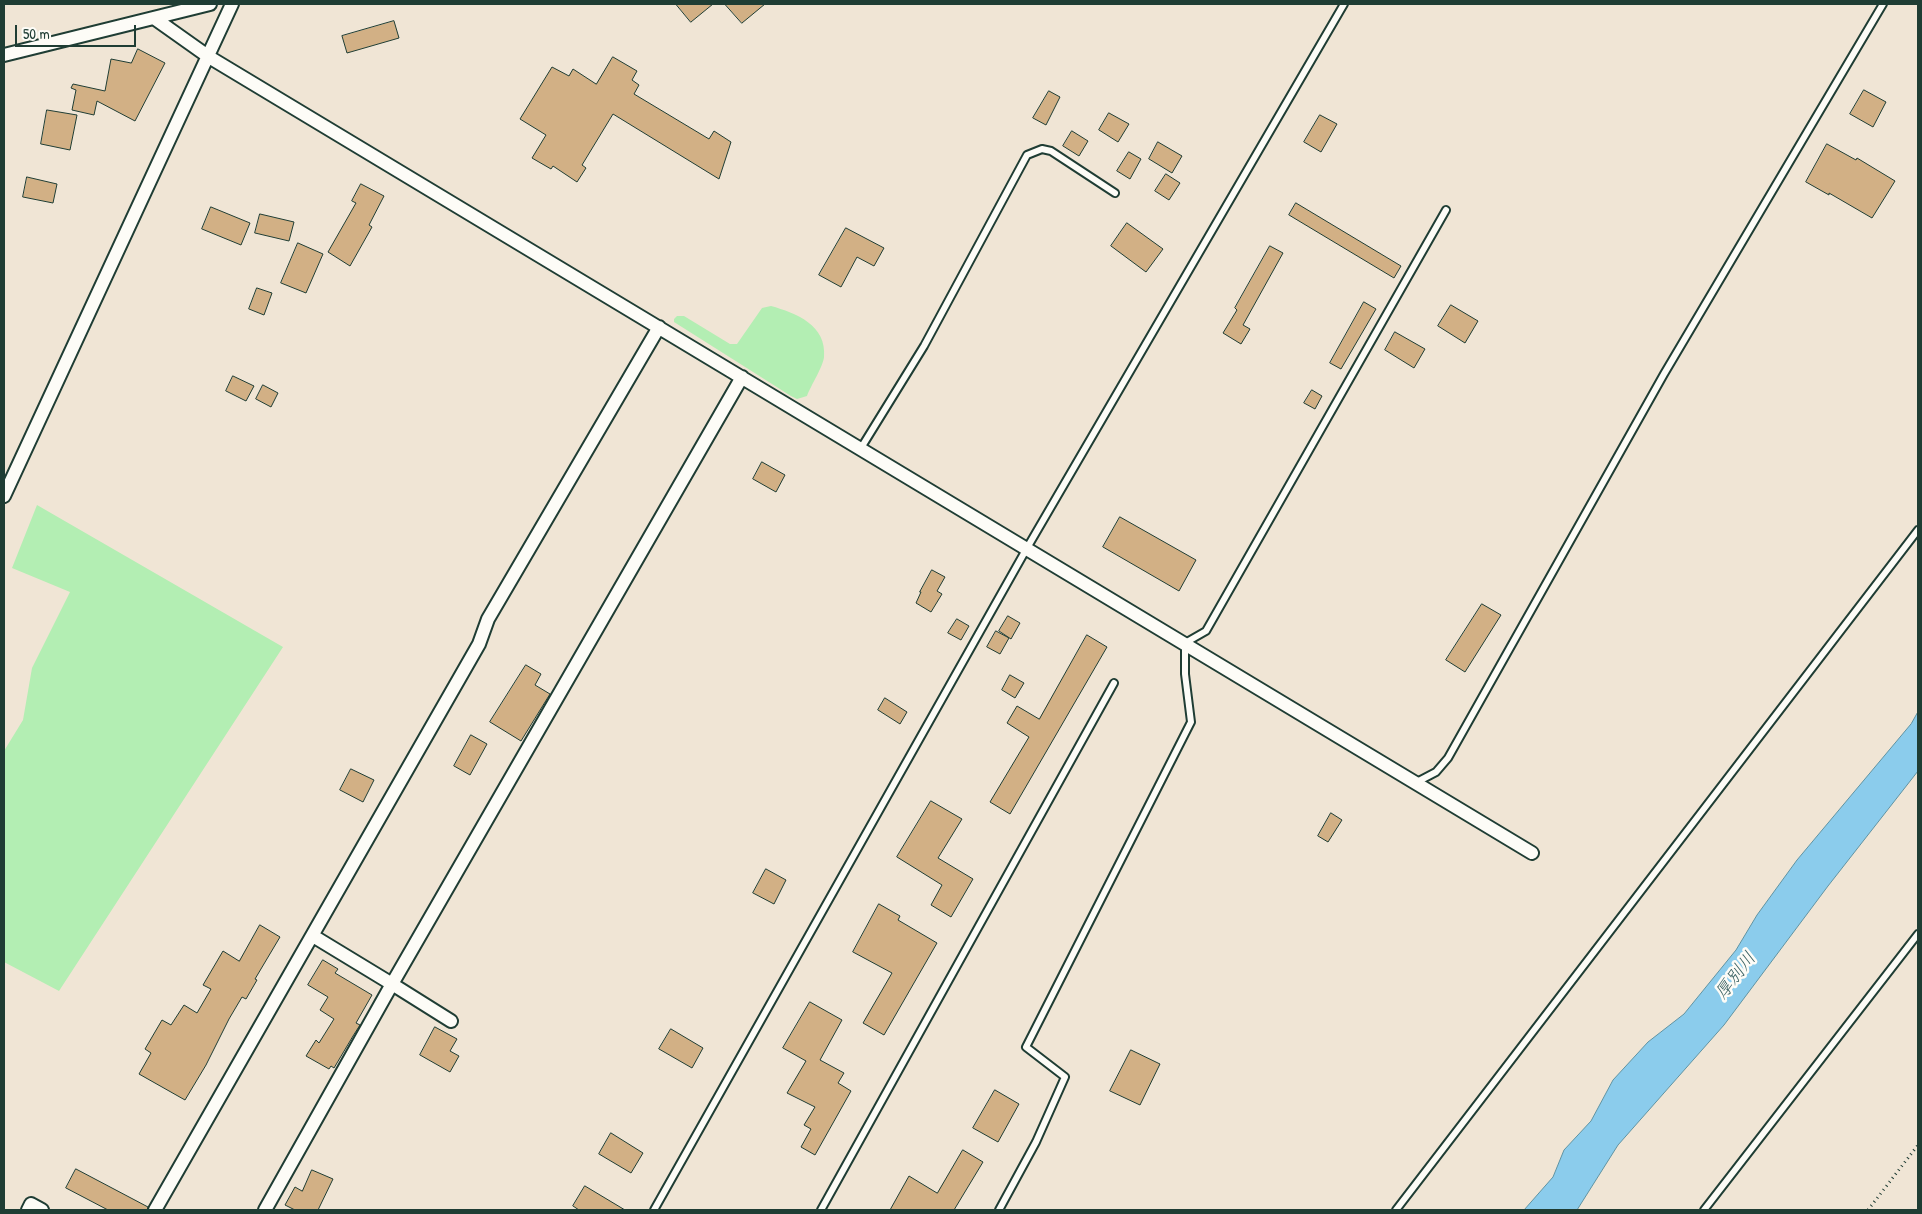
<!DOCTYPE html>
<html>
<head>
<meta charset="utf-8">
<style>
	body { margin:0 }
	#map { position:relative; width:1922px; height:1214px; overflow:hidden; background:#f0e5d5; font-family:"Patrick Hand",sans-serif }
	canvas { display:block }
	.frame { position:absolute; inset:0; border:5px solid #1f3d34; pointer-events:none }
	.scale { position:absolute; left:15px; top:25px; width:121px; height:22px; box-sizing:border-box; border:2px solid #1f3d34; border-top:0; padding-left:6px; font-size:15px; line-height:18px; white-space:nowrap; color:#1f3d34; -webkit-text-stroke:4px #fdfcf7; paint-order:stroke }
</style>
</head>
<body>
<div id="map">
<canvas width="1922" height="1214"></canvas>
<div class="frame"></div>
<div class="scale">50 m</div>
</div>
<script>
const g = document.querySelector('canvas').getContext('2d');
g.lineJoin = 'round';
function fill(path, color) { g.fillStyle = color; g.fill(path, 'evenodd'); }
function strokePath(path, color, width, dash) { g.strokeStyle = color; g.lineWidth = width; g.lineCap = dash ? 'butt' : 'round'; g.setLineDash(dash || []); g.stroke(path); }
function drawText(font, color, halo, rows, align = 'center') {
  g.font = font + ' "Patrick Hand","Klee One",sans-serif'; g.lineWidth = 5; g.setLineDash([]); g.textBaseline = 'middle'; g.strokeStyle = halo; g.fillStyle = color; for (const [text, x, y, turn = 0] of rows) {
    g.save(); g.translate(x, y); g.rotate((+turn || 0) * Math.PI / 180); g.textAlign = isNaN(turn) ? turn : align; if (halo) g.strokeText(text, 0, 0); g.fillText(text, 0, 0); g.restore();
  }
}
const green = new Path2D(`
	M771,306C796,313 827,325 824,357C823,367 811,385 807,396L797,399L791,396L674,322V319L677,316H684L730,344H737L762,308Z
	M37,505L283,647L59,991L4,962V751L23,720L32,668L70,592L12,568Z`);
const water = new Path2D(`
	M1918,712V771L1828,886L1724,1025L1618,1145L1577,1210H1524L1553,1177L1564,1150L1591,1121L1613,1080L1648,1042L1684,1014L1736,950L1757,915L1797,860L1911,724Z`);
const building = new Path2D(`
	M676,4H713L691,22Z
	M725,4H765L742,23Z
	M394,21L399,38L347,53L342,36Z
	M138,49L165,63L135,121L97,101L94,115L72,110L76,90L71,88L73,84L105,91L111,59L131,63Z
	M613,57L637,71L632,80L639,85L634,94L709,139L714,131L731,142L719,179L613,114L582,165L586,168L577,182L553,166L551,169L532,158L546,135L520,119L552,67L569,76L573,69L596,84Z
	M1864,90L1886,102L1873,127L1850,114Z
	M1049,91L1060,97L1046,125L1033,118Z
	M47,110L77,115L70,150L41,144Z
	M1109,113L1129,124L1118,142L1099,130Z
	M1320,115L1337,124L1321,152L1304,142Z
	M1072,131L1088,141L1079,156L1063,146Z
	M1158,142L1182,156L1172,173L1149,159Z
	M1827,144L1856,160L1857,158L1895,181L1872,218L1829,193V195L1806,182Z
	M1129,152L1141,159L1130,179L1117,171Z
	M1166,174L1180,183L1169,200L1155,191Z
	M27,177L57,184L53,203L23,197Z
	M361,184L384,196L369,225L372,227L350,266L328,252L356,203L352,201Z
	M1296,203L1401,266L1394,278L1289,215Z
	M211,207L250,223L241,245L202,229Z
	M260,214L294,222L289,241L255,233Z
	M1127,223L1163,249L1146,272L1111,246Z
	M846,228L884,248L874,266L857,257L841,287L819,275Z
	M298,243L323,254L306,293L281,283Z
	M1270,246L1283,253L1243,325L1250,329L1241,344L1223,333L1237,310L1235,308Z
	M257,288L272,293L264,315L249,309Z
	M1364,302L1376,309L1341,369L1330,363Z
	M1451,305L1478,321L1465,343L1438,326Z
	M1395,332L1425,349L1414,368L1385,350Z
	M233,376L254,386L246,401L226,391Z
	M263,385L278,393L271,407L256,399Z
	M1312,390L1322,396L1315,409L1304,403Z
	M762,462L785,475L776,492L753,479Z
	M1120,517L1196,560L1179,591L1103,547Z
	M932,570L945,577L937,591L942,594L931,612L916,603L921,592H920Z
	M1482,604L1501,615L1465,672L1446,660Z
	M1008,616L1020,623L1011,639L999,631Z
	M957,619L969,626L961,640L948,633Z
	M996,631L1009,638L1000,654L987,647Z
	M1087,635L1107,647L1010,814L990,802L1029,737L1007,723L1017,706L1039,719Z
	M526,665L541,674L535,685L550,694L521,741L490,722Z
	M1010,675L1024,683L1015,698L1002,690Z
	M885,698L907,712L900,724L878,710Z
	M471,735L487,744L470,775L454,766Z
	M351,769L374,780L363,802L340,790Z
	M931,801L962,819L938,858L973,879L951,917L931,905L942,885L897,857Z
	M1331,813L1342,820L1328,842L1318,836Z
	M766,869L786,880L774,904L753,893Z
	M879,904L900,916L898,920L937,943L884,1035L863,1023L892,973L853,952Z
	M260,925L280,937L255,979L257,980L246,999L242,997L229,1019L206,1065L185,1100L139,1074L151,1053L145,1049L162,1020L171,1025L184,1005L197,1013L211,989L203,985L223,951L239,961Z
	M323,960L338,969L335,973L372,995L356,1023L360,1025L353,1036L334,1068L331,1066L329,1069L306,1056L316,1040L319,1043L334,1019L320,1010L328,997L308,985Z
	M810,1002L842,1020L820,1060L844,1073L838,1083L851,1091L815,1155L801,1147L811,1129L804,1125L815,1107L787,1093L806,1061L783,1048Z
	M435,1027L457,1039L450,1051L459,1056L450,1072L420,1055Z
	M671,1029L703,1048L692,1068L659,1049Z
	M1131,1050L1160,1064L1140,1105L1110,1091Z
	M995,1090L1019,1104L998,1142L973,1128Z
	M611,1133L643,1153L631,1173L599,1154Z
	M963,1150L983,1162L954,1210H890L909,1176L937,1193Z
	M76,1169L148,1207L147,1210H108L66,1188Z
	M312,1170L333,1179L318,1210H295L285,1205L295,1187L302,1191Z
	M585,1186L625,1210H579L573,1206Z`);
const path = new Path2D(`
	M1868,1210L1918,1145`);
const lane = new Path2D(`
	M861,448L924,346L1027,155L1042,149L1051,151L1115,193
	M1415,783L1436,772L1448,758L1664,374L1883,4
	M654,1210L1027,548L1344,4
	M821,1210L1114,683
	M999,1210L1036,1142L1065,1077L1026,1047L1191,722L1185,674V643L1206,631L1446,210
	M1396,1210L1918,530
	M1704,1210L1918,934`);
const street = new Path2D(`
	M154,18L209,57L1532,853
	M4,55L210,4
	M4,496L232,4
	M451,1021L392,984L742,377
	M28,1210L31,1204L42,1210
	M155,1210L479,644L488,619L659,327
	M265,1210L392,984L313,936`);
const waterNames = [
	["厚別川",1736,976,-52]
];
fill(green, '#b3eeb3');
fill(water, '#8bccec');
strokePath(water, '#6093a2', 1);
fill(building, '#d2b085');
strokePath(building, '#1f3d34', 1);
strokePath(lane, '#1f3d34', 10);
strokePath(street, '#1f3d34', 16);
strokePath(path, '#1f3d34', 3, [1, 4]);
strokePath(lane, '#fdfcf7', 6);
strokePath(street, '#fdfcf7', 12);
drawText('italic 18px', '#3a6162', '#fdfcf7', waterNames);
</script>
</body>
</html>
